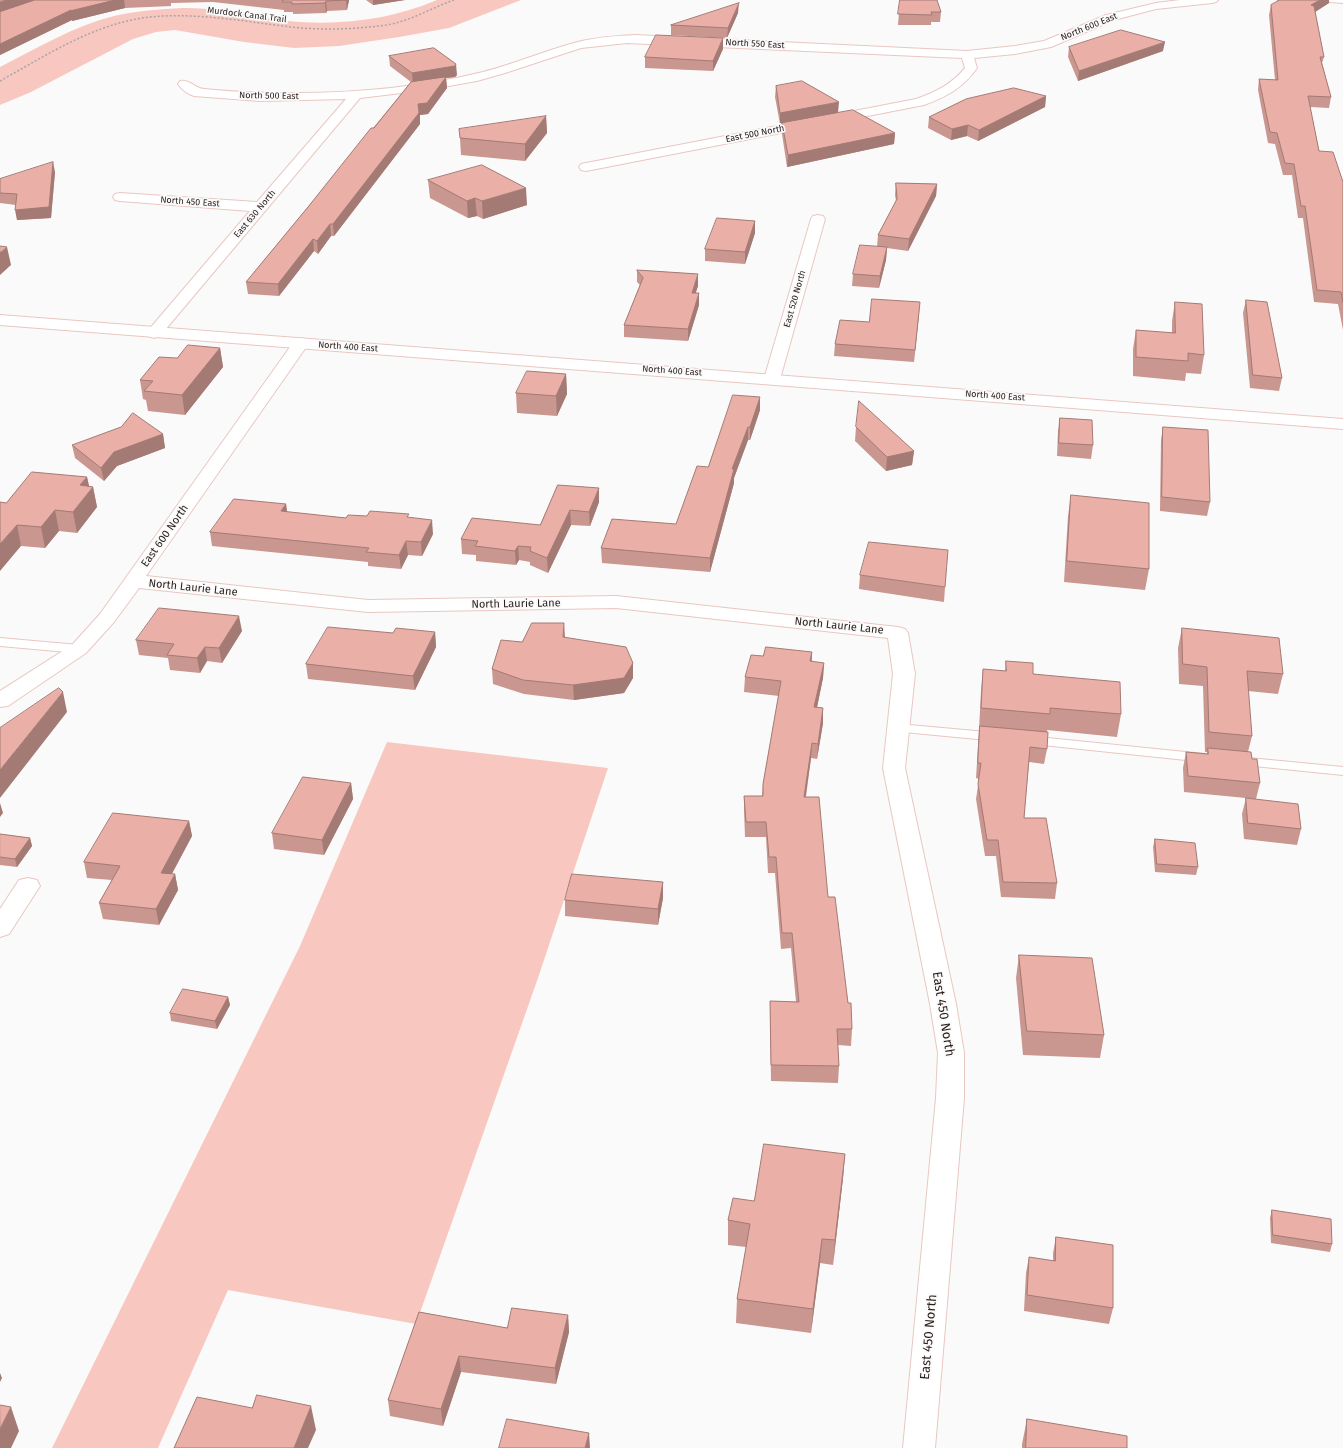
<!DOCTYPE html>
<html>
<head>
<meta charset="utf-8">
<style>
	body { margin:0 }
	canvas { display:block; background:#fafafa }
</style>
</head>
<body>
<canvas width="1343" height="1448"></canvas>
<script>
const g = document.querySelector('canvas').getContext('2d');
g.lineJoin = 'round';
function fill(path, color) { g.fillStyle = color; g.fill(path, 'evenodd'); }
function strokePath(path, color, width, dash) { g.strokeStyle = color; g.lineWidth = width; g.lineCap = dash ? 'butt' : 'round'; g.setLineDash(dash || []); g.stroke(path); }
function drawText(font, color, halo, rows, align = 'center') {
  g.font = font + ' "Fira Sans",sans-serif'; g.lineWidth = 3.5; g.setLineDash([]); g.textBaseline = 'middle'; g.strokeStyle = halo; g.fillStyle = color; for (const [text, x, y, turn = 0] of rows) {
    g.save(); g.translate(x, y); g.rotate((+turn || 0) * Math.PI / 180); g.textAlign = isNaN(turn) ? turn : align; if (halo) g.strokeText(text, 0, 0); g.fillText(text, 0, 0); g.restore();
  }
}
const green = new Path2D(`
	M437,0H521L449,28L399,37L339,46L294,48L244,42L175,30L156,32L133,39L31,92L0,105V67C37,48 74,26 114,16C136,11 160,9 183,8C218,7 254,17 288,21C339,26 390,20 437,0Z
	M387,742L608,768L538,978L416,1324L228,1290L158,1448H52L300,946Z`);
const path = new Path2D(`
	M0,81C47,55 95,23 150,17C201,12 251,23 301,28C329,30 358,29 386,25C411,21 431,8 454,0`);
const service = new Path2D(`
	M0,638L79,645L84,646L86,649L84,652L79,653L0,646Z
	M898,724L998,733L1003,734L1005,737L1003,740L998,741L893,731L891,728L893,725Z
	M1028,736L1205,754L1210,755L1212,758L1210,761L1205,762L1023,743L1021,740L1023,737Z
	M1239,757L1343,767V775L1234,764L1232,761L1234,758Z`);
const minor = new Path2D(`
	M1180,0H1218L1216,2L1212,3L1156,9L1114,20L1051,47L1015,54L974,58L977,68C963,88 946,97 924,105L586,171L581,170L579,167L581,164L916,99C936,92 952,84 965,68L962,58L627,43L581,48L505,73L477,81L426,90L360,98L160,336L154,338L148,336L146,333L250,211L120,201L115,200L113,197L115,194L120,193L257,202L346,99L260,101L194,96C188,94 181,89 178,84L180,81C190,79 194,88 204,89C234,92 264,93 294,93C357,93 422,87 483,72C515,64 546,50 578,42C597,37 616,36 635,35L967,51L1015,46L1044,41L1106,15L1156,3Z
	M1328,0H1343V3L1330,2Z
	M818,215L823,216L825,219L780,379L778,383L772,384L766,383L764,379L811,219L813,216Z
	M301,338L307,340L309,343L146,576L368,600L616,596L898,627L905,629L908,633L915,674L905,768L956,1004L964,1053V1098L935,1448H903L936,1098L938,1053L930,1004L883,768L893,674L888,638L616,608L368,612L139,588L114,622L86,653L8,706L0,707V691L72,645L100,614L295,340Z
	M28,878L37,880L40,886L9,934L0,937V909L19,880Z`);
const tertiary = new Path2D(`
	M0,315L1343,419V429L0,325Z`);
const wall = new Path2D(`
	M0,0H349L347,10L327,11L326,13L293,14V12H284V10L213,2L171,3V6L125,8L72,21V20L0,55Z
	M366,0H405L373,5Z
	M900,0L941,12L940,22H931V25H898Z
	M1277,0H1329V3L1315,12L1324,57L1322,63L1331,97L1329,108L1310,107L1319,151L1343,182V330L1338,304L1314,302L1303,218H1298L1292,175H1283L1275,144L1268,143L1258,90L1259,79L1275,80L1269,15L1271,5L1278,2Z
	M738,13L727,38L671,35V25Z
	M1069,47L1163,51L1078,81L1068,57Z
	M723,49L713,71L645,68V57Z
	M389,56L457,75L455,77L446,78L447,88L428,114L420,115V124L334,236H331L318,254L314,251L279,296L248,294L246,282L411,82L390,66Z
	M776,86L838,112L895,133L894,144L787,167L782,134V123L780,124L775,97Z
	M1046,96L1045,107L978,141L967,136L951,140L928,128L929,117Z
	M546,116L547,133L525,161L461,155L460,138Z
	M55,172L51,218L17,220L16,205L0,203V179Z
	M428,180L527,205L483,219L477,216L468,218L430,198Z
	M896,183L937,184L936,196L908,251L887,248L886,260L879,288L852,286L853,274L877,247L878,235L896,201L895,195Z
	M755,221V233L745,264L705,261V249Z
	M637,270L698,274V286L695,293L699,305L688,341L624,337V325L640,285L637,282Z
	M1246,300L1282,378L1279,391L1250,388L1243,313Z
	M1175,302L1204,355L1201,374L1186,373L1185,381L1133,376V349L1136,330L1172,333V321Z
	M919,314L914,362L834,356L835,344L869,322Z
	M220,348L223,367L185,415L148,411L146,400L143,399L140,380L177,358Z
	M566,374L567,394L557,416L517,413L516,393Z
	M760,410L750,440H748L734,478V483L710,572L602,563L601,548L676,524L708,467Z
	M1060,418L1093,445L1091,459L1057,456L1058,431Z
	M856,427L914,451L912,465L886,471L855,441Z
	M1163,427L1210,502L1207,516L1160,511L1161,440Z
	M163,434L165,448L117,466L104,481L75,458L72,445Z
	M87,477L89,486L93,487L97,507L77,533L59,531L45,548L21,546L6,503Z
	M558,485L599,502L590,526L571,525L548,573L530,565V562L519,560L516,565L476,561V555L462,554L461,539L540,525Z
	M1071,495L1149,569L1145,590L1064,582L1068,516Z
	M286,504L287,512L346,518L367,516L409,518L433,534L422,556L408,555L401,569L368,566V562L212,546L210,532Z
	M860,575L945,587L944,602L859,589Z
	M1182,628L1283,674L1278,694L1248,691L1252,736L1248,752L1252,759L1260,783L1256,799L1184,792L1183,768L1186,752L1207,754V752H1205L1203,686L1179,684L1178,648Z
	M242,631L222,663L207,661L200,673L170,670L168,658L139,655L136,640Z
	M435,632L436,647L415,690L308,679L306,664L393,633Z
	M565,638L633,663V678L624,693L574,700L524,694L493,684L492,669L522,642Z
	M812,652V662L824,663L823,678L817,707L823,708V723L817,759L811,758L806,797L828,897L848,1003L852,1029L851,1046L838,1045L839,1066L838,1083L771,1081L770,1017V1001L796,1002L791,948L781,949L775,873H768L766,837H745L744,811V796H762L763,784L779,696L744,692L745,677L763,656Z
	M1006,661L1121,714L1117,737L1047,730V749L1044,764L1029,762L1024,818L1057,883L1055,899L1001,897L996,856H985L976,799L979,779L976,778L979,730L981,691L983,669L1005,671Z
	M351,783L353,799L324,855L274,849L272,833Z
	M1246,798L1301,829L1297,845L1244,839L1242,814Z
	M189,821L192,836L172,874H175L178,890L159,925L103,919L99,903L112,880L87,878L84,862Z
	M0,834L30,838L32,846L17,867L0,865Z
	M1155,839L1198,867L1196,875L1155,872L1153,847Z
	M663,882V898L658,925L565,916V900Z
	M1019,955L1104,1035L1100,1058L1023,1055L1016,978Z
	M228,997L230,1005L217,1029L171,1021L170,1013Z
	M845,1154L843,1178L833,1265L820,1263L811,1333L736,1323L737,1299L746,1247L728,1245V1220L754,1201Z
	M1272,1210L1332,1244L1330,1252L1271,1243L1270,1218Z
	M1056,1237L1113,1308L1109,1324L1024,1311L1026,1273L1029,1257L1053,1261V1253Z
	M419,1312L507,1328L568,1315L569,1332L556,1384L461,1372L443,1426L390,1416L388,1400Z
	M1027,1419L1127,1448H1022V1444Z`);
const shadedWall = new Path2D(`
	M5,0H36L0,12V2Z
	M115,0H124L125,8L72,21V20L0,55V44L71,10Z
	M346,0H349L347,10Z
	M373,0H405L373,5Z
	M1320,0H1329V3L1309,16L1311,5Z
	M326,1L327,11L326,13L325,3Z
	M739,3L738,13L727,38L728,28Z
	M723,38V49L713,71V61Z
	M1165,42L1163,51L1078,81L1079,71Z
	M456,64L457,75L455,77L446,78L447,88L428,114L420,115V124L334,236L333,224L413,84L412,73Z
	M1046,96L1045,107L978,141L979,130Z
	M839,102L838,113L780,124V113Z
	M546,116L547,133L525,161V144Z
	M968,125L967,136L951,140L952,129Z
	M895,133L894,144L787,167L788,155Z
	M53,162L55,172L51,218L17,220L15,210Z
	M937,184L936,196L908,251L909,239Z
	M526,188L527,205L483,219L482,201Z
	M475,198L477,216L468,218L467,201Z
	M755,221V233L745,264V252Z
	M330,224L331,236L318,254L317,241Z
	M313,239L314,251L279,296L278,284Z
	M7,247L11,265L0,275V253Z
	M887,247L886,260L879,288L880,276Z
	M698,274V286L692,305V293Z
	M699,293V305L688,341V329Z
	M920,302L919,314L914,362L915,350Z
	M220,348L223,367L185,415L182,395Z
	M566,374L567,394L557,416L556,396Z
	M760,397V410L750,440V427Z
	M748,427V440L734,478V483L710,572V558L732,469Z
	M163,434L165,448L117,466L104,481L101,468L114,452Z
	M914,451L912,465L886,471L887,457Z
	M87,477L90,491L93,487L97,507L77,533L73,512L80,485Z
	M599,488V502L590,526L589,512Z
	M286,504L288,519L281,511Z
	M55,510L59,531L45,548L41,527Z
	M570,510L571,525L548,573L547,558Z
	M432,520L433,534L422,556L421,542Z
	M17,525L21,546L0,571V544Z
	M406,541L408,555L401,569L399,555Z
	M518,546L519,560L516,565L515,551Z
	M239,616L242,631L222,663L219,648Z
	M564,623L565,638L563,637Z
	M435,632L436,647L415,690L413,676Z
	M205,647L207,661L200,673L197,658Z
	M812,652L811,667L810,661Z
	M633,663V678L624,693L574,700L573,685Z
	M824,663L823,678L814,722V707Z
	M63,692L67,712L0,798V770Z
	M823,708V723L817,759L818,744Z
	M812,743L811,758L803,813L804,797Z
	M351,783L353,799L324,855L322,840Z
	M0,803L3,813L0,817Z
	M189,821L192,836L164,888L161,873Z
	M30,838L32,846L17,867L15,859Z
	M175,874L178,890L159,925L156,909Z
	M663,882V898L658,925V909Z
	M228,997L230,1005L217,1029L215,1021Z
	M845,1154L843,1178L833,1265L835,1240Z
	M822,1239L820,1263L811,1333L813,1309Z
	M568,1315L569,1332L556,1384L555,1368Z
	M459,1356L461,1372L443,1426L441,1409Z
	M0,1373L2,1378L0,1382Z
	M311,1406L316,1430L308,1448H294Z
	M11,1407L19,1431L11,1448H0V1429Z
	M589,1433L590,1448H585Z`);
const building = new Path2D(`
	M35,0H115L70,11L71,10L0,44V12Z
	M283,0H346L326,1L325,3L292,4V2H283Z
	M900,0H937L941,12H931L932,15L898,14Z
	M1280,0H1320L1311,5L1314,6L1324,57H1320L1331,97L1308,96L1319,151L1333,152L1343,182V303L1341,292L1317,290L1305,206H1301L1294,164L1285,163L1277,133L1270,132L1259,79L1278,80L1271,5Z
	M739,3L728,28L671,25Z
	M1121,30L1165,42L1079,71L1069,47Z
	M656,35L723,38L713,61L645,57Z
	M434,48L456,64L455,66L412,73L389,56Z
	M446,77L427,103L418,104L419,113L333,224H330L317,241L313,239L278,284L246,282L308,207L371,128H374L411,82Z
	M802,81L839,102L780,113L776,86Z
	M1014,88L1046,96L979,130L968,125L952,129L929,117L966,99Z
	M853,110L895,133L788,155L782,123Z
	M546,116L525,144L460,138L459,129Z
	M53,162L49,207L15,210L17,194L0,193V179Z
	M482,165L526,188L482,201L475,198L467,201L428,180Z
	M896,183L937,184L909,239L878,235L897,199Z
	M717,218L755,221L745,252L705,249Z
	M860,245L887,247L880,276L853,274Z
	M0,246L7,247L0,253Z
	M637,270L698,274L692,293H699L688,329L624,325L643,278Z
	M872,299L920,302L915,350L835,344L840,320L869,322Z
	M1246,300L1267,302L1282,378L1253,375Z
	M1175,302L1202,304L1204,355L1188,353V361L1136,357V330L1175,333Z
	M188,345L220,348L182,395L144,391L153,381L140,380L159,357L177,358Z
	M527,371L566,374L556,396L516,393Z
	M733,395L760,397L750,427H748L732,469H734L710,558L601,548L612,519L676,524L697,466L708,467Z
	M859,401L914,451L887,457L856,427Z
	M133,413L163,434L114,452L101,468L72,445L121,427Z
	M1060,418L1092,420L1093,445L1059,443Z
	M1163,427L1208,430L1210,502L1162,497Z
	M32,472L87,477L80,485L93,487L73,512L55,510L41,527L17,525L0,544V502L6,503Z
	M558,485L599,488L589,512L570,510L547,558L530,551L531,547L518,546L515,551L475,546L478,541L461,539L472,518L540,525Z
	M1071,495L1149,503V569L1067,561Z
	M234,499L286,504L281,511L346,518L348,515L367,516L370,511L409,514L407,517L432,520L421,542L406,541L399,555L366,552L369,548L210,532Z
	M869,542L948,550L945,587L860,575Z
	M159,608L239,616L219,648L205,647L197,658L167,655L174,644L136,640Z
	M532,623H564L563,637L626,647L633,663L624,678L573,685L523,680L492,669L501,640L522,642Z
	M328,627L393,633L396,628L435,632L413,676L306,664Z
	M1182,628L1279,638L1283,674L1247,671L1252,736L1209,732L1207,667L1183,664Z
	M766,647L812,652L810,661L824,663L814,707L823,708L818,744L812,743L804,797H819L828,897H835L848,1003H851L852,1029H837L839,1066L771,1065L770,1001L799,1002L792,933H782L776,857H769L766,822H746L744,796H763V784L781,681L745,677L751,655L763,656Z
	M1006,661L1033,663V674L1120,682L1121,714L1050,708V714L981,708L983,669L1006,671Z
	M59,688L63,692L0,770V728Z
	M980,726L1048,732L1047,749L1030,747L1024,818H1046L1057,883L1003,882L998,840H987L978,784L981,763H978Z
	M1208,748L1251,752L1252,759H1257L1260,783L1188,776L1186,752L1208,754Z
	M303,777L351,783L322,840L272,833Z
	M1246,798L1298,804L1301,829L1248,823Z
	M113,813L189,821L161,873L175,874L156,909L99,903L120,866L84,862Z
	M0,834L30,838L15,859L0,857Z
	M1155,839L1195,843L1198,867L1157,864Z
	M572,874L663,882L658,909L565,900Z
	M1019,955L1092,958L1104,1035L1027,1031Z
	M183,989L228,997L215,1021L170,1013Z
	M764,1144L845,1154L835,1240L822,1239L813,1309L737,1299L750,1224L728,1220L733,1198L754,1201Z
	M1272,1210L1331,1219L1332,1244L1273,1235Z
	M1056,1237L1113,1245V1308L1027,1295L1029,1257L1055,1261Z
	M512,1308L568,1315L555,1368L459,1356L441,1409L388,1400L419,1312L507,1328Z
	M257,1395L311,1406L294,1448H174L197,1397L252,1408Z
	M0,1405L11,1407L0,1429Z
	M507,1419L589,1433L585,1448H499Z
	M1027,1419L1127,1436V1448H1026Z`);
const farStreetnames = [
	["Murdock Canal Trail",247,15,7],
	["North 600 East",1089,27,-22],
	["North 550 East",755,44,3],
	["North 500 East",269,96,1],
	["East 500 North",755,134,-11],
	["North 450 East",190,202,4],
	["East 630 North",255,214,-50],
	["East 520 North",795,299,-74],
	["North 400 East",348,347,4],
	["North 400 East",672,371,4],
	["North 400 East",995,396,4]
];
const streetNames = [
	["East 600 North",165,536,-55],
	["North Laurie Lane",193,588,6],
	["North Laurie Lane",516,604,-1],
	["North Laurie Lane",839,626,6]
];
const nearStreetnames = [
	["East 450 North",943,1014,81],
	["East 450 North",929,1337,-85]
];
fill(green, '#f8c8c0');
strokePath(service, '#e9c7c1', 2);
strokePath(minor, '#e9c7c1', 2);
strokePath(tertiary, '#e9c7c1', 2);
strokePath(path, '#a9a4a3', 1.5, [2, 2]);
fill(service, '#fff');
fill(minor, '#fff');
fill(tertiary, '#fff');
fill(wall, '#c99690');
fill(shadedWall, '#a47a75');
fill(building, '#eaafa7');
strokePath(building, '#a47a75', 1);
drawText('9px', '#281c1a', '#fafafa', farStreetnames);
drawText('11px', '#281c1a', '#fafafa', streetNames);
drawText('13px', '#281c1a', '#fafafa', nearStreetnames);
</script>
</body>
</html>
